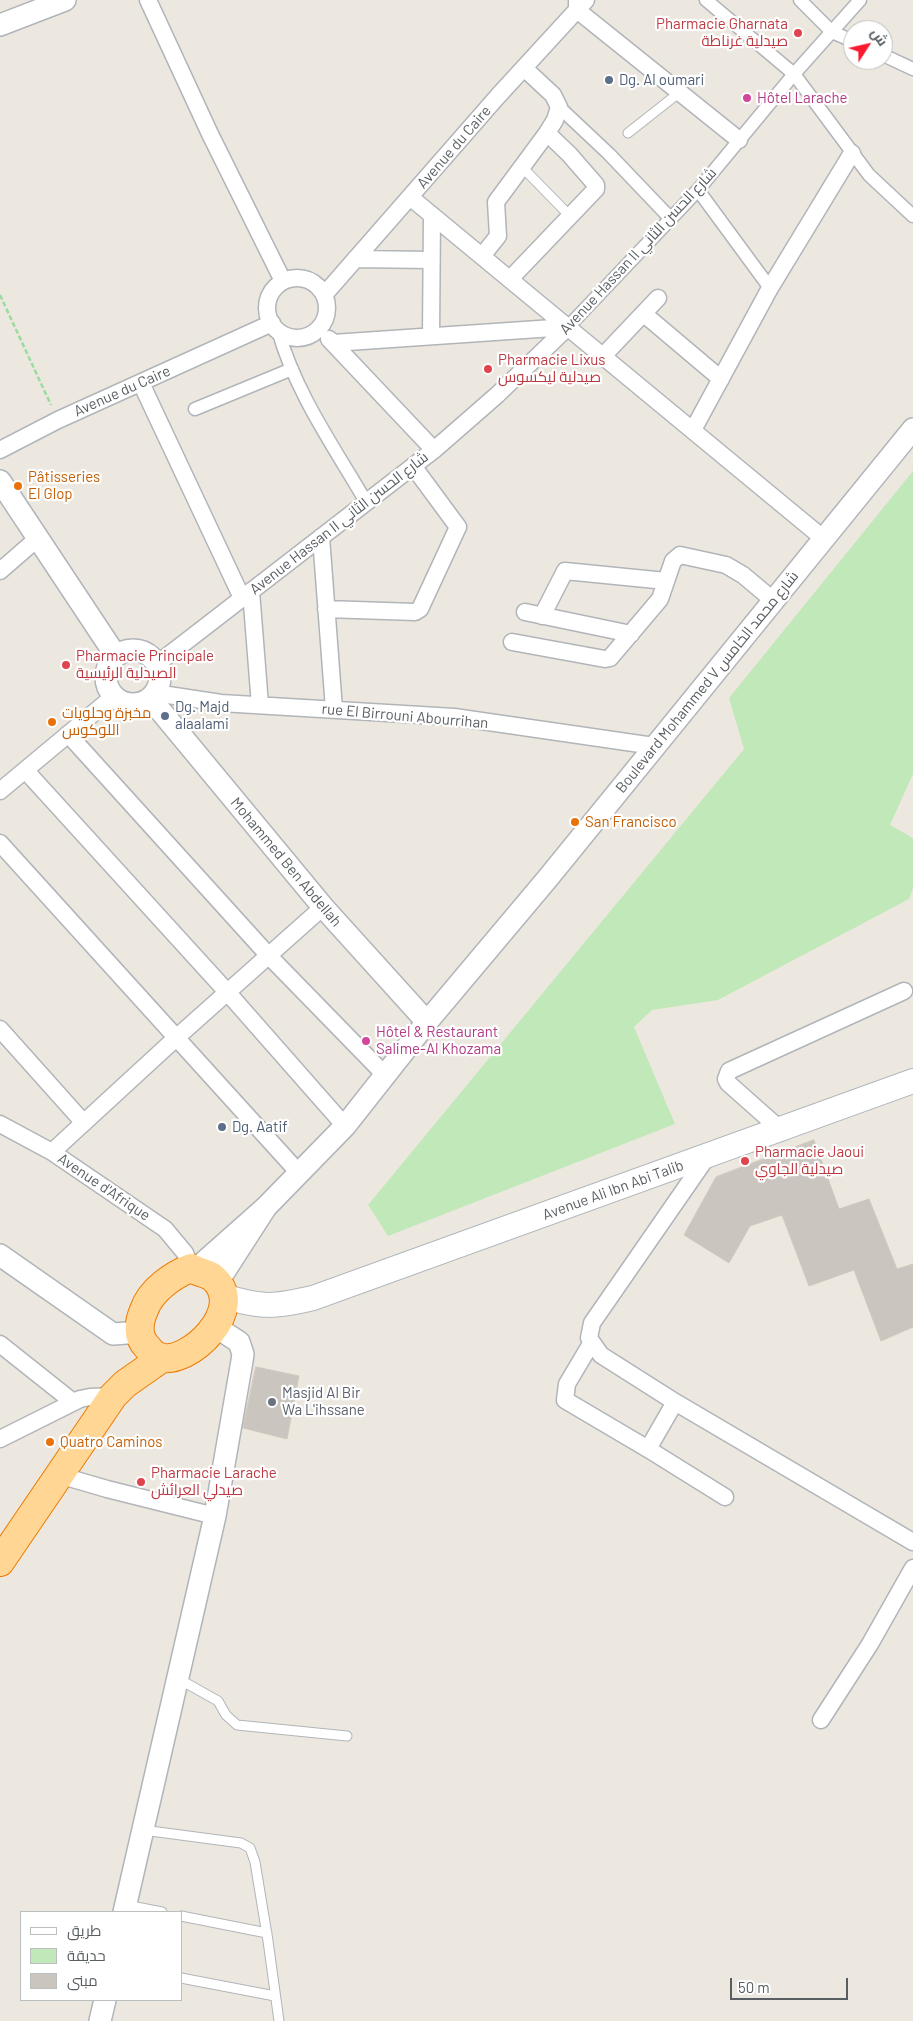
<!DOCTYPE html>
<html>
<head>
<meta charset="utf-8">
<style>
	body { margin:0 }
	#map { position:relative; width:913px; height:2021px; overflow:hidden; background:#ede8df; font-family:Barlow,Cairo,sans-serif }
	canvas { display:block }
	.legend { position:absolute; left:20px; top:1911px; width:162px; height:90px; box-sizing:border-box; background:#fff; border:1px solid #bcbfc0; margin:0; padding:6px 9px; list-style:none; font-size:15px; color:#585e62 }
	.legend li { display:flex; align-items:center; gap:10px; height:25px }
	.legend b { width:25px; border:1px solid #bcbfc0 }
	.north { position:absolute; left:843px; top:20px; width:50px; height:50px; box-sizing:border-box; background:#fff; border:1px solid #bcbfc0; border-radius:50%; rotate:55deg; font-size:14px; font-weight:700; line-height:20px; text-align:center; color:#585e62 }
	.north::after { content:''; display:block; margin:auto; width:18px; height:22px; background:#f91a2f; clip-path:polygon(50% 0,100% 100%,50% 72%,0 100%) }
	.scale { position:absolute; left:730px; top:1978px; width:118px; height:22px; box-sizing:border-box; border:2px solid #585e62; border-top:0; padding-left:6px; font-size:15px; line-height:18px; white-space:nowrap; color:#585e62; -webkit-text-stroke:4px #fff; paint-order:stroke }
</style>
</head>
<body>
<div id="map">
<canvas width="913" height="2021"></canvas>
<ul class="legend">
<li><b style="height:6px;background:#fff"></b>طريق</li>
<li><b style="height:14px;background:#c1e8b9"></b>حديقة</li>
<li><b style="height:14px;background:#cac5be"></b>مبنى</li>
</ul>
<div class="north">ش</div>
<div class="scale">50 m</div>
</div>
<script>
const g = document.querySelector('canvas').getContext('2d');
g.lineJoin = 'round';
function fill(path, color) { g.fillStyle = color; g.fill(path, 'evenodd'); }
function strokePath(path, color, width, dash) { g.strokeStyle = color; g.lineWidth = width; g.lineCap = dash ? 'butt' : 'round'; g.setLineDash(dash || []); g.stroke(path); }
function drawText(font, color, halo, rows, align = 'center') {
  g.font = font + ' Barlow,Cairo,sans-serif'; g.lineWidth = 4.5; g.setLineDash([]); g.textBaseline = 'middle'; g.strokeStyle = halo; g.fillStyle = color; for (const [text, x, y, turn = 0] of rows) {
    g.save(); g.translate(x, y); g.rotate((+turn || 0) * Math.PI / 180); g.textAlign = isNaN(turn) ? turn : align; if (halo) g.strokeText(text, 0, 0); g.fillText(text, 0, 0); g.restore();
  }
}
const green = new Path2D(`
	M913,471V774L890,825L913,838V888L909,899L718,1000L652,1010L634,1027L675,1124L388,1236L368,1205L744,749L729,698Z`);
const building = new Path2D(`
	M814,1140L839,1209L869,1199L897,1269L913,1264V1327L881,1341L854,1270L809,1286L782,1215L750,1226L729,1263L684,1235L716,1177Z
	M256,1367L299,1376L287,1439L243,1428Z`);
const path = new Path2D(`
	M0,295L51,405`);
const service = new Path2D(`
	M628,133L680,92
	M522,167L570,216
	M177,1678L218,1701L226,1715L237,1725L347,1736
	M143,1830L241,1843L250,1848L255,1862L268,1941L279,2021
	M126,1905L162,1912
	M181,1916L267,1933
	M181,1978L275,1996`);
const pedestrian = new Path2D(`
	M706,0L794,74L869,175L913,216
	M800,0L832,32L853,41
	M883,55L913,69
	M559,107L609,154L671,219
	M698,190L770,288
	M568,327L698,190L794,74L860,0
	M278,330C295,392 334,447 366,502
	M195,409L292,369`);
const minor = new Path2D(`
	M148,0L210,134L283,281
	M577,0V10L739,140
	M410,197L824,539
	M482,256L498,236L496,202L547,133L555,120L559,107L553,95L524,68
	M355,259L431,260
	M267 308a30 30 0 1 1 60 0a30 30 0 1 1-60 0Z
	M510,279L596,189V185L569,154L547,133
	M324,295L498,96L586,0
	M644,314L721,379
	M431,336L432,215
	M329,339L434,450
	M333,343L568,327
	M603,356L658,298
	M141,383L242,598
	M693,430L770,288L852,153
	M0,450L58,420L272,323
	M321,537L334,709
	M0,571L38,538
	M251,591L260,705
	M326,609L415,612L420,609L458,527L413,466
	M525,612L631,634
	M542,616L565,571L666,581
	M512,642L605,659L610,658L660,599L673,561L680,555L726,565L743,575L774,601
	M157,664L434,450L497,395L568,327
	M155,693L221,703L454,717L654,746
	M68,734L269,956L386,1076
	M26,771L228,993L345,1126
	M0,791L114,696
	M0,843L299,1173
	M0,1029L84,1123
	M0,1124L52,1152L165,1229L185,1253L191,1268
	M781,1130L728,1083L726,1079L729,1071L904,991
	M52,1152L176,1038L323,907
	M707,1157L592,1323L589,1338L601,1355L675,1402L913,1542
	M592,1342L567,1384L565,1400L648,1449L725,1497
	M0,1344L73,1402
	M0,1439L80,1399L90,1397L113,1396
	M648,1449L675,1402
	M59,1475L107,1489L215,1516
	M821,1720L870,1644L913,1568`);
const tertiary = new Path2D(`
	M0,25L65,0
	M0,481L116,656
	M106 677a27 27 0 1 1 54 0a27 27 0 1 1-54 0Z
	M150,698L323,907L427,1022
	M266,1207L345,1126L427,1022L548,878L913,429
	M0,1255L113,1334L140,1332
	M195,1270L266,1207L217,1283
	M124,1912L215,1516L242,1361L243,1354L239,1342L216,1327
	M100,2021L105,2000`);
const secondary = new Path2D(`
	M223,1296C262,1308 274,1307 313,1298L913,1081`);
const trunk = new Path2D(`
	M191,1268C197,1272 206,1273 212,1277C250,1308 187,1367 160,1357C155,1356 151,1352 148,1348C137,1337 138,1324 144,1310C151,1290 173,1275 191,1268Z
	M0,1562L113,1396L125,1384L162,1358`);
const markers = [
	[798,33,5,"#e0444e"],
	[609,80,5,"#5c6f8a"],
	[747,98,5,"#d1479c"],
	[488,369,5,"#e0444e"],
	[18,486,5,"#e8710a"],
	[66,665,5,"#e0444e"],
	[165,716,5,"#5c6f8a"],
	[52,722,5,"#e8710a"],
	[575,822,5,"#e8710a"],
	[366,1041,5,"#d1479c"],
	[222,1127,5,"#5c6f8a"],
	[745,1161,5,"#e0444e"],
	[272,1402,5,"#6b7280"],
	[50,1442,5,"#e8710a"],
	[141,1482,5,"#e0444e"]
];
const healthNames = [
	["Pharmacie Gharnata",788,24,"right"],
	["صيدلية غرناطة",788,41,"right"],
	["Pharmacie Lixus",498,360],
	["صيدلية ليكسوس",498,377],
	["Pharmacie Principale",76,656],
	["الصيدلية الرئيسية",76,673],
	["Pharmacie Jaoui",755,1152],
	["صيدلية الجاوي",755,1169],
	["Pharmacie Larache",151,1473],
	["صيدلي العرائش",151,1490]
];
const serviceNames = [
	["Dg. Al oumari",619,80],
	["Dg. Majd",175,707],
	["alaalami",175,724],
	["Dg. Aatif",232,1127]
];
const hotelNames = [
	["Hôtel Larache",757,98],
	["Hôtel & Restaurant",376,1032],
	["Salime-Al Khozama",376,1049]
];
const streetNames = [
	["Avenue du Caire",454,147,-49],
	["Avenue Hassan II شارع الحسن الثاني",638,251,-47],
	["Avenue du Caire",122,391,-24],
	["Avenue Hassan II شارع الحسن الثاني",339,523,-38],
	["Boulevard Mohammed V شارع محمد الخامس",707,682,-51],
	["rue El Birrouni Abourrihan",405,716,5],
	["Mohammed Ben Abdellah",286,862,50],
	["Avenue d'Afrique",104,1187,34],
	["Avenue Ali Ibn Abi Talib",613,1190,-20]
];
const foodNames = [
	["Pâtisseries",28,477],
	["El Glop",28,494],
	["مخبزة وحلويات",62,713],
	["اللوكوس",62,730],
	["San Francisco",585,822],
	["Quatro Caminos",60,1442]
];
const worshipNames = [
	["Masjid Al Bir",282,1393],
	["Wa L'ihssane",282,1410]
];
fill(green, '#c1e8b9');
fill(building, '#cac5be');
strokePath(building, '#d2c8bd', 1);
strokePath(service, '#b1b5b9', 11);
strokePath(pedestrian, '#b1b5b9', 15);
strokePath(minor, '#b1b5b9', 19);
strokePath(tertiary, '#b1b5b9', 24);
strokePath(secondary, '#b1b7bc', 26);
strokePath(trunk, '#ed7a00', 30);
strokePath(path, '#9bdba1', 2.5, [5, 2.5]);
strokePath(service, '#fff', 9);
strokePath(pedestrian, '#fff', 12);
strokePath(minor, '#fff', 16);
strokePath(tertiary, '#fff', 21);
strokePath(secondary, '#fff', 24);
strokePath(trunk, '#ffd694', 28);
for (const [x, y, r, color] of markers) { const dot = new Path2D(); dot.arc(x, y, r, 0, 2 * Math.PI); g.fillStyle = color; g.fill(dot); strokePath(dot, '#fff', 2); }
drawText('15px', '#be3a42', '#fff', healthNames, 'left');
drawText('15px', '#4e5e75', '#fff', serviceNames, 'left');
drawText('15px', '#b23c85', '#fff', hotelNames, 'left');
drawText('15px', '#585e62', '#fff', streetNames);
drawText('15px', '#c56008', '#fff', foodNames, 'left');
drawText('15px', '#5b616d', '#fff', worshipNames, 'left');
</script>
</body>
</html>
